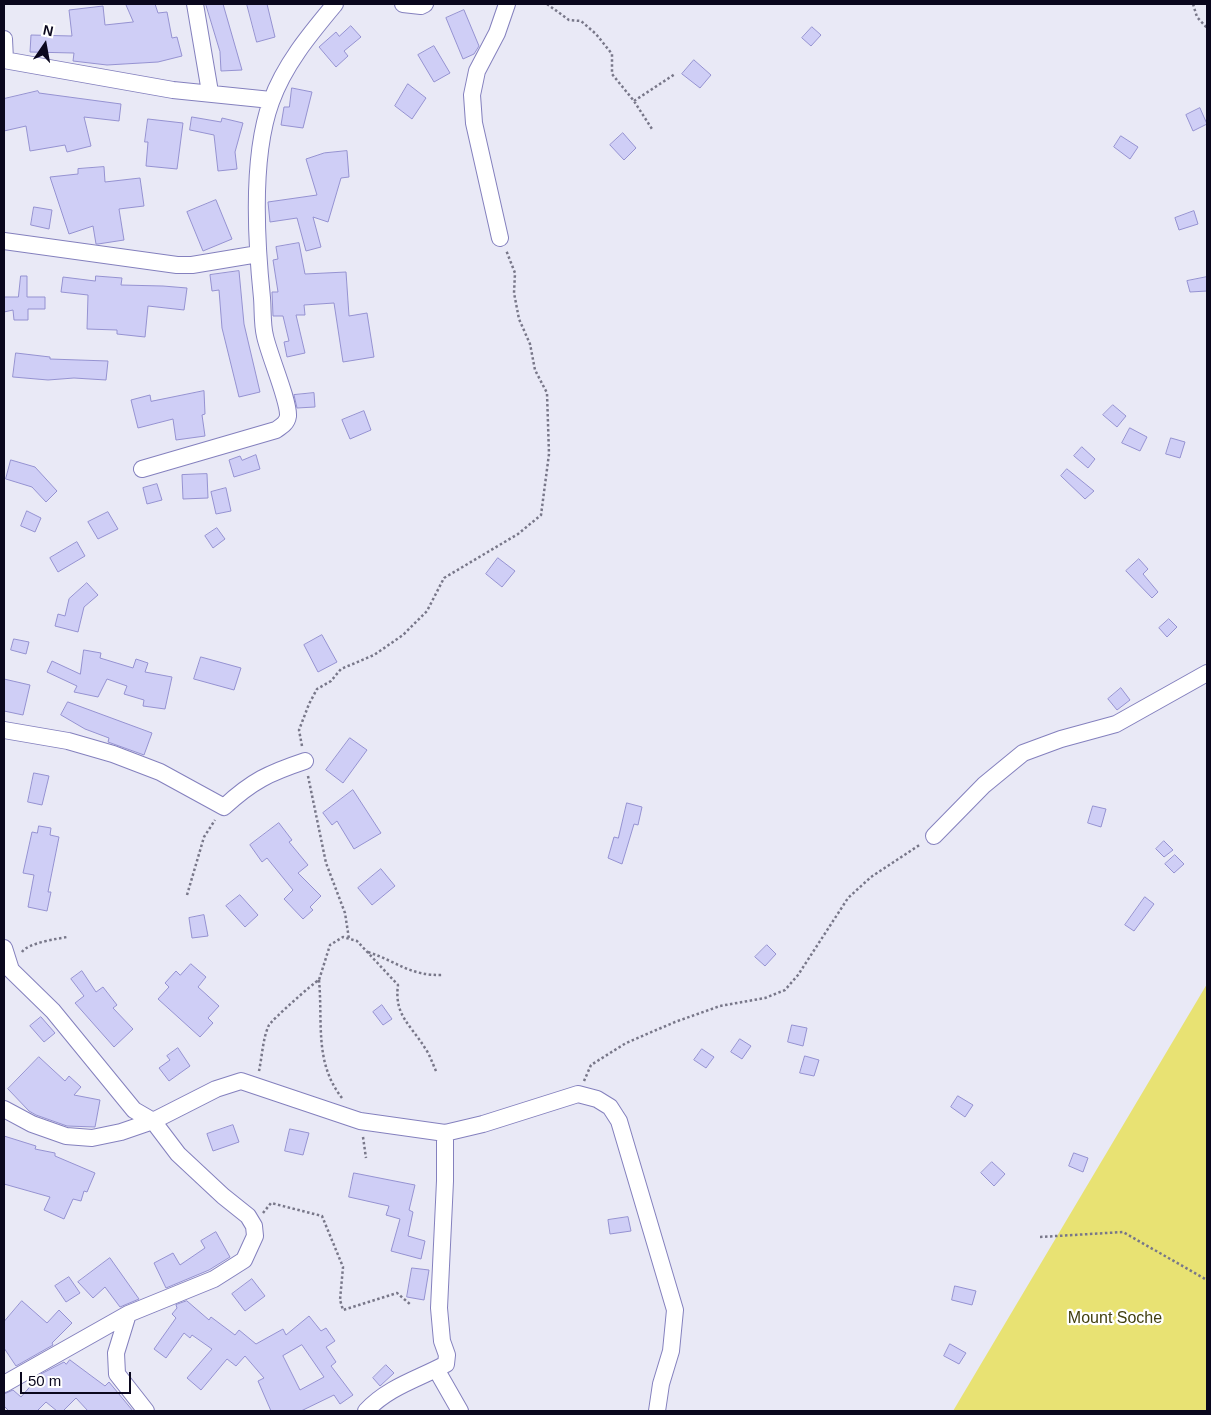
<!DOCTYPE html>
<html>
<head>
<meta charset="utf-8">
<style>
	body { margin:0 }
	#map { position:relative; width:1211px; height:1415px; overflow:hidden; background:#e9e9f6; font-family:Arial,sans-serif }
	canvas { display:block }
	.frame { position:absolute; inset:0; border:5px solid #0a071d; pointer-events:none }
	.north { position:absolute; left:20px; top:20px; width:50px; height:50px; -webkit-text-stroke:4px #fff; paint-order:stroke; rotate:12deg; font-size:14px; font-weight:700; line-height:20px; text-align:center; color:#0a071d }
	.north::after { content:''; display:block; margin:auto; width:18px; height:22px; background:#0a071d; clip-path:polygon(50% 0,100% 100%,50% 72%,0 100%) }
	.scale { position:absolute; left:20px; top:1372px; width:111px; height:22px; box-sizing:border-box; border:2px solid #0a071d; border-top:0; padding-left:6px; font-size:15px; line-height:18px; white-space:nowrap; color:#0a071d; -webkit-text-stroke:4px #fff; paint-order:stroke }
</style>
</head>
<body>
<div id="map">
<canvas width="1211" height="1415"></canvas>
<div class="frame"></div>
<div class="north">N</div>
<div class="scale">50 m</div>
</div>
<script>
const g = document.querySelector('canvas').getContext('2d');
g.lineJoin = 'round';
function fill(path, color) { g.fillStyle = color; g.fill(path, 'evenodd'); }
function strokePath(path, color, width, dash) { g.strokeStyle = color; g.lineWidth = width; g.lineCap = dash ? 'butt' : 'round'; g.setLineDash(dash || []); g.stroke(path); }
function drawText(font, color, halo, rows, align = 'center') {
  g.font = font + ' Arial,sans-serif'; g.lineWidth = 4.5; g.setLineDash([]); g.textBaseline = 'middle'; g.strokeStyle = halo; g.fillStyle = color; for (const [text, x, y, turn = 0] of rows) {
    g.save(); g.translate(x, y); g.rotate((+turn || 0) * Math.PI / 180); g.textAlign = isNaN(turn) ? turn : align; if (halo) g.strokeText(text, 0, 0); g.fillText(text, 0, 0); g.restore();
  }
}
const green = new Path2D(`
	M1207,984V1411H953Z`);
const building = new Path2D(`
	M126,4H155L158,13L167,12L172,38L177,37L182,56L158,62L107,65L73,61L74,53L30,52L31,35L72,36L69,10L103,6L105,25L133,22Z
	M206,4H223L242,70L221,71L220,52Z
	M247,4H267L275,37L257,42Z
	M464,10L479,46L474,54L463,59L446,18Z
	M351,26L361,37L344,51L348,56L336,67L319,47L336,32L339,36Z
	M812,27L821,35L811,46L802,38Z
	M434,46L450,73L434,82L418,55Z
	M694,60L711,75L700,88L682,74Z
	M408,84L426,98L412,119L395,106Z
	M292,88L312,92L303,128L281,125L284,107H289Z
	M38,91L39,93L121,104L119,121L84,117L91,146L67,152L65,145L30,151L26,126L4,131V99Z
	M1200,108L1207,124L1193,131L1186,115Z
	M192,117L221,122L222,118L243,123L235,152L237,169L218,171L214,135L190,130Z
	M148,119L183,123L177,169L146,166L148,142H145Z
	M623,133L636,148L624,160L610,145Z
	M1121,136L1138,147L1130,159L1114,147Z
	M347,151L349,177L341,178L328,222L313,217L321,247L306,251L297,218L270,222L268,202L317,195L306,159L324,153Z
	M104,167L105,182L140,178L144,206L119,209L124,240L98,244H96L93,226L69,234L50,177L78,174V169Z
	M216,200L232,239L203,251L187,212Z
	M34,207L52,210L49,229L31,225Z
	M1194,211L1198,224L1179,230L1175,218Z
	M299,243L305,274L346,272L349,316L367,313L374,357L343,362L334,303L304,305L305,315H296L305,353L287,357L284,342L289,341L283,316H273L272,292H278L273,260L278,259L276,247Z
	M239,271L244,324L260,392L239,397L222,328L219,290L212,291L210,275Z
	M21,276H27V297H45V309H28V320H14L13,310L4,312V297H18Z
	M96,276L122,278L121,285L163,286L187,288L184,310L148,306L145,337L117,334V330L87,329L88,295L61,292L63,277L95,281Z
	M1207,277V291L1190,292L1187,281Z
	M16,353L50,357V359L108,361L106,380L74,378L48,380L13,377Z
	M204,391L205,414L202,415L205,436L176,440L173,419L138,428L131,400L150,395L151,401Z
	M314,393L315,407L297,408L294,395Z
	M1113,405L1126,416L1117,427L1103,415Z
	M364,411L371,430L350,439L342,420Z
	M1130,428L1147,437L1140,451L1122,443Z
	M1171,438L1185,442L1180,458L1166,454Z
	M1082,447L1095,459L1088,468L1074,456Z
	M256,455L260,469L234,477L229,460L240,456L242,460Z
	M11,460L35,467L57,491L46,502L32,487L6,479Z
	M1067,469L1094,491L1085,499L1061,476Z
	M207,474L208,498L183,499L182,475Z
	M157,484L162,500L147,504L143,488Z
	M226,488L231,511L216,514L211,492Z
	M27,511L41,518L35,532L21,526Z
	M108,512L118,529L98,539L88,522Z
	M217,528L225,539L213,548L205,536Z
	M77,542L85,556L58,572L50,558Z
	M498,558L515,571L502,587L486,574Z
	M1139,559L1148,569L1143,574L1158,592L1152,598L1126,571Z
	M87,583L98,595L84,607L78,632L55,626L58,614L65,616L69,599Z
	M1169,619L1177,627L1167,637L1159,628Z
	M322,635L337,662L318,672L304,645Z
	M14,639L29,642L26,654L11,650Z
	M84,650L101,653L100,658L133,668L136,659L148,663L145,672L172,677L165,709L143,706L144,700L124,694L127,686L107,679L98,697L74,692L77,686L47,672L52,661L80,674Z
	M201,657L241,668L234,690L194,679Z
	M4,679L30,685L23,715L4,711Z
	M1121,688L1130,700L1117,710L1108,699Z
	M68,702L152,733L144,755L108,742L109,738L85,729L61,715Z
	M350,738L367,750L343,783L326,770Z
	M34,773L49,776L42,805L28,802Z
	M353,790L381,833L354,849L337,821L332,825L323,813Z
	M627,803L642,807L638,825L634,824L622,864L608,858L614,837L618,838Z
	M1093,806L1106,809L1101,827L1088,823Z
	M279,823L292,840L289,842L308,865L298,873L321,896L310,907L313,910L303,919L284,899L293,890L267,858L262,862L250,845Z
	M39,826L51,828L50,835L59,837L48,892H51L47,911L28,907L34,875L23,873L32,832L37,833Z
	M1164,841L1173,850L1164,857L1156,849Z
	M1175,855L1184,864L1174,873L1165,864Z
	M381,869L395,886L372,905L358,888Z
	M240,895L258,915L245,927L226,906Z
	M1145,897L1154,904L1134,931L1125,925Z
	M204,915L208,936L192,938L189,918Z
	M767,945L776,954L765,966L755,957Z
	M191,964L206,977L198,987L219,1006L208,1018L213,1023L200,1037L158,999L169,987L165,983L176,971L180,975Z
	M82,971L96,992L103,987L117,1005L113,1008L133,1029L114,1047L75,1003L84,996L71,979Z
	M382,1005L392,1019L383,1025L373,1012Z
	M41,1017L55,1033L44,1042L30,1026Z
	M792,1025L807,1028L803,1046L788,1042Z
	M740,1039L751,1046L742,1059L731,1052Z
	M178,1048L190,1066L169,1081L159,1068L170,1060L167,1056Z
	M702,1049L714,1057L706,1068L694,1060Z
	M805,1056L819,1060L814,1076L800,1073Z
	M39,1057L65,1081L69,1076L81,1087L74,1095L100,1100L95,1127L67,1126L36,1115L29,1111L8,1089Z
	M958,1096L973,1105L965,1117L951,1107Z
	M233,1125L239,1142L213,1151L207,1134Z
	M290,1129L309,1133L303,1155L285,1151Z
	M4,1136L36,1146L35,1149L55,1153V1156L95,1173L87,1192L84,1191L81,1201L73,1199L64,1219L44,1210L50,1197L4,1184Z
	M1074,1153L1088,1158L1083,1172L1069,1166Z
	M992,1162L1005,1174L994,1186L981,1173Z
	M354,1173L415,1185L409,1210L413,1212L408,1236L425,1241L421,1259L391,1251L400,1219L386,1215L389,1206L349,1197Z
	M628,1217L631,1231L610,1234L608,1220Z
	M216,1232L230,1257L209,1270L166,1288L154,1263L173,1253L180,1265L205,1248L201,1241Z
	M110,1258L139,1299L120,1307L105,1287L93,1298L78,1282Z
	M412,1268L429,1270L424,1300L407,1297Z
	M69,1277L80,1293L66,1302L55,1286Z
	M252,1279L265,1296L245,1311L232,1294Z
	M955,1286L976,1291L972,1305L952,1300Z
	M22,1301L47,1323L59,1310L72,1323L52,1343L53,1345L16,1366L4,1348V1322Z
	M187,1301L209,1320L211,1317L235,1335L239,1330L256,1344L283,1329L286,1335L309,1316L321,1331L326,1328L335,1341L326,1347L336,1362L331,1366L353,1395L340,1404L334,1395L301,1411H271L258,1381L264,1378L245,1356L236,1366L227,1359L201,1390L187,1378L212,1349L192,1335L190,1338L184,1333L166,1358L154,1349L176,1318L172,1314L177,1308L176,1305ZM302,1345L324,1377L300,1390L283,1356Z
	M950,1344L966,1353L959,1364L944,1356Z
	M70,1360L105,1386L109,1382L133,1411H88L76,1398L63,1411H57L46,1402L37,1411H9L4,1406V1394L13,1390L21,1397L41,1374L64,1362L66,1364Z
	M386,1365L394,1373L380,1386L373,1378Z`);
const path = new Path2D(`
	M547,4L569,20L581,21L596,34L612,54V74L634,101L652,129
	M1193,4L1197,17L1207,28
	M634,101L675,74
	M302,746L299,730L309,704L317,689L331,681L341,669L374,655L403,635L427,611L444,578L518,534L541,515L549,454L547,393L535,370L530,344L519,319L514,293L515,273L506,250
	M308,776L326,863L345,913L349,939
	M187,895L204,837L215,820
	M22,952C28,943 56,939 67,937
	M368,952C398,962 410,976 443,975
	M319,980C323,1023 314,1062 342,1098
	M259,1071C262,1057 263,1037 269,1025C272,1020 313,983 319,980L330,945L343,937L357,941L398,985C394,1015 410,1024 425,1048C430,1055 433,1065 437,1073
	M584,1081L591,1065L626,1043L675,1022L720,1006L765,998L785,990L798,975L848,898L871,877L921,844
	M363,1137L366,1158
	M263,1213L271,1203L322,1216L343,1267L340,1300L343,1310L397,1293L411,1305
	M1040,1237L1123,1232L1207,1280`);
const street = new Path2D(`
	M195,4L210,92
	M403,4L421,6L425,4
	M4,39L5,60
	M4,60L173,90L271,100
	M500,238L474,123L472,95L477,71L497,33L507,4
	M4,241L177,265H192L258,254
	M142,469L276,430C282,426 287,423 288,416C289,401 269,355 265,336C262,324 263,310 262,298C256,240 251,157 271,102C284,65 310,34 335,4
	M4,730L68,741L113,754L160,772L224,807C252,781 269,773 305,761
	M934,836L984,785L1023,753L1061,739L1116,724L1207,673
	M4,948L11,970L53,1011L134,1110L153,1121L178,1154L223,1196L248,1216L254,1226L255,1236L244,1260L214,1279L128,1314L4,1384
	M4,1109L32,1124L66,1136L92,1138L121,1132L153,1121L216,1089L241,1081L360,1121L445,1133L483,1124L578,1094L597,1099L610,1107L619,1121L675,1310L671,1351L661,1384L657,1411
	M128,1314L116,1353L117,1374L146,1411
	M436,1369L460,1411
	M366,1411C388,1387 418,1379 446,1364L447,1355L442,1341L439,1308L445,1181V1133`);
const parkNames = [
	["Mount Soche",1115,1319]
];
fill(green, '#e8e273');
fill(building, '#cfcef6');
strokePath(building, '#9592d1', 1);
strokePath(street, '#8480be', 18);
strokePath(path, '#787789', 2.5, [2.5, 2.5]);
strokePath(street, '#fff', 16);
drawText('16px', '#413f0f', '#fff', parkNames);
</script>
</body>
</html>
